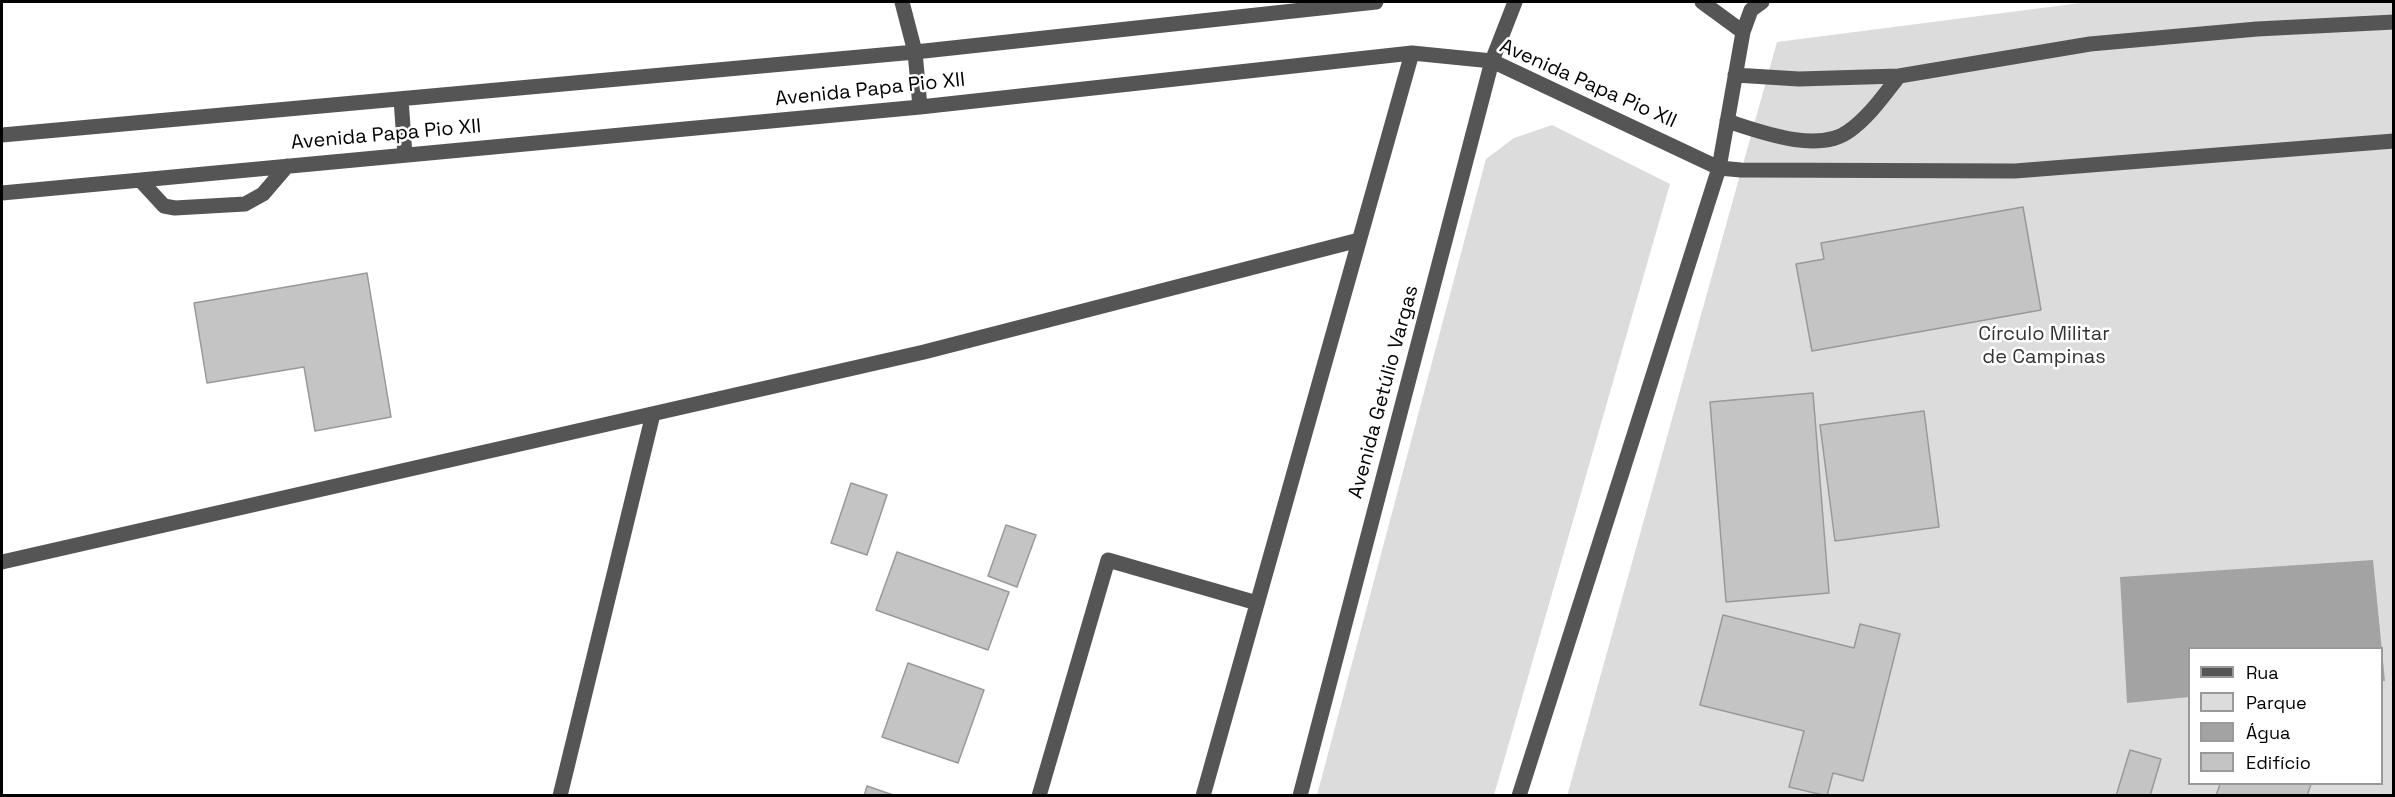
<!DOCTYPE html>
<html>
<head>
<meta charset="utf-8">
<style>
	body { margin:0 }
	#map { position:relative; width:2395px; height:797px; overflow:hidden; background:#fff; font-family:"Space Grotesk",sans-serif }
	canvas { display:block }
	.frame { position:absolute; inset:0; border:3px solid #000; pointer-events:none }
	.legend { position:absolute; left:2188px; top:647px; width:195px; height:138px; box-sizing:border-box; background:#fff; border:2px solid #999; margin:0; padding:8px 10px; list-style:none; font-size:18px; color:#000 }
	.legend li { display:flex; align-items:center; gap:12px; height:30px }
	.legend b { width:30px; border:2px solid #999 }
</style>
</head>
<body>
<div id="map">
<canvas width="2395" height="797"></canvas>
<div class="frame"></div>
<ul class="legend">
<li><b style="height:8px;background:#555"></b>Rua</li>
<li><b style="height:16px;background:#dcdcdc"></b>Parque</li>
<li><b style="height:16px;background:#a3a3a3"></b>Água</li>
<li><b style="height:16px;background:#c4c4c4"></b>Edifício</li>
</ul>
</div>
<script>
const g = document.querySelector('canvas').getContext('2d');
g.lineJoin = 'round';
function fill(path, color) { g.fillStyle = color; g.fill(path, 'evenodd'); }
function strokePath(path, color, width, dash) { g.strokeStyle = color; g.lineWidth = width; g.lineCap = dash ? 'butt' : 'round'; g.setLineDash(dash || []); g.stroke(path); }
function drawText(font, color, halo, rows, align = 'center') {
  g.font = font + ' "Space Grotesk",sans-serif'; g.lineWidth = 5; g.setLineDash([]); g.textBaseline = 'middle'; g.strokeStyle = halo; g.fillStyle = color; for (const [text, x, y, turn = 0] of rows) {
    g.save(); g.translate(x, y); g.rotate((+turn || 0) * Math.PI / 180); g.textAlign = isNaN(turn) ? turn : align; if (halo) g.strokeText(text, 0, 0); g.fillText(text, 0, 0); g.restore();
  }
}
const green = new Path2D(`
	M2088,2H2393V795L1567,796L1777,42ZM2190,648H2382V784H2190Z
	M1552,125L1670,184L1494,795H1317L1486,159L1514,138Z`);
const water = new Path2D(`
	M2373,560L2385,681H2382V648H2190L2189,697L2127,703L2120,577Z`);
const building = new Path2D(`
	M2023,207L2041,310L1812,351L1796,264L1824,259L1821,243Z
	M367,273L391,417L315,431L304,367L207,383L194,303Z
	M1813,393L1829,593L1726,602L1710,402Z
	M1924,411L1939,527L1835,541L1820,425Z
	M851,483L887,495L867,555L831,543Z
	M1006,525L1036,535L1017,587L988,576Z
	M897,552L1009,592L988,650L876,610Z
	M1723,615L1854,648L1860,624L1900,634L1863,781L1833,773L1827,796L1789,787L1804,731L1700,705Z
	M908,663L984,690L958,763L882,737Z
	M2130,750L2161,759L2150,796H2116Z
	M2220,784H2311L2307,796H2216Z
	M867,786L896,796H864Z`);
const minor = new Path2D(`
	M902,2L915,52L920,107
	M1702,2L1743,32
	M1735,75L1799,79L1899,76L2090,44L2257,29L2394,22
	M401,99L405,155
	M1727,121C1761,132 1818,154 1849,131C1869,117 1884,95 1899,76
	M2,135L915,52L1376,2
	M140,180L164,206L175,208L245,204L263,194L287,166
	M2,193L920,107L1412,53L1492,61L1719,168L1741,170L2015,171L2394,141
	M2,562L924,352L1359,240
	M560,796L653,414
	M1039,796L1108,560L1257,603
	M1203,796L1412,53
	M1300,796L1492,61L1515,2
	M1519,796L1719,168L1743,32L1751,10L1762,2`);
const streetNames = [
	["Avenida Papa Pio XII",1588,84,24],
	["Avenida Papa Pio XII",870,90,-6],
	["Avenida Papa Pio XII",386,135,-5],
	["Avenida Getúlio Vargas",1384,392,-75]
];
const parkNames = [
	["Círculo Militar",2044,335],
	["de Campinas",2044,358]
];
fill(green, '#dcdcdc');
fill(water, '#a3a3a3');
fill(building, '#c4c4c4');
strokePath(building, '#999', 1.5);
strokePath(minor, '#555', 15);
drawText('20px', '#000', '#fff', streetNames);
drawText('20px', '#333', '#fff', parkNames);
</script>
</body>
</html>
